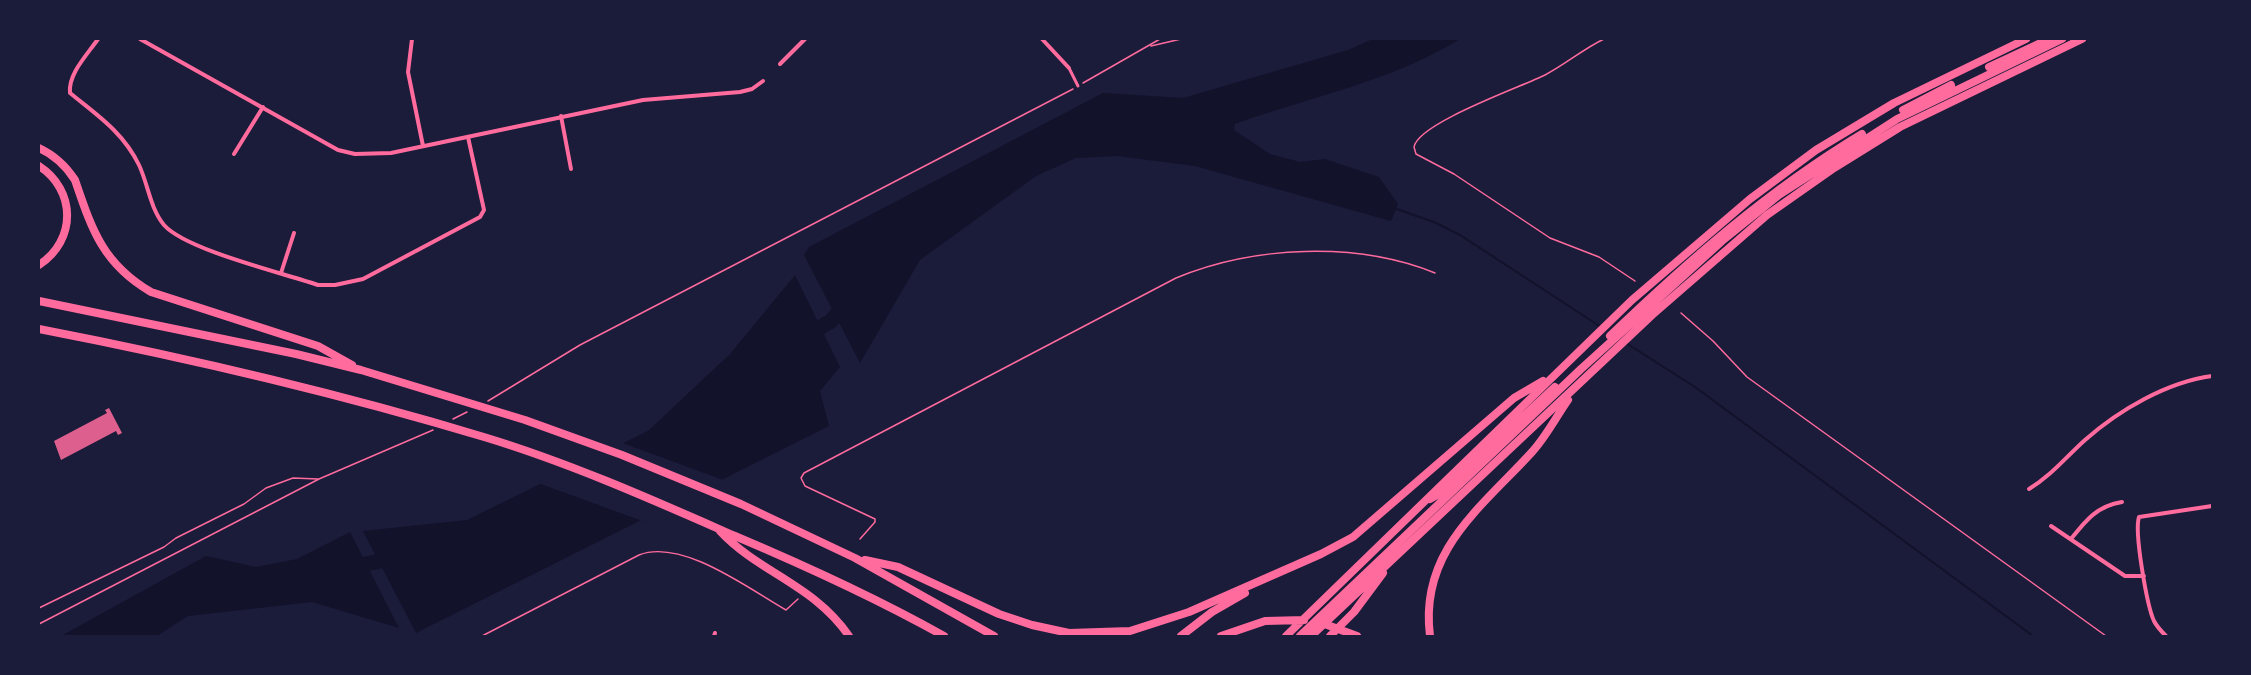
<!DOCTYPE html>
<html>
<head>
<meta charset="utf-8">
<style>
	body { margin:0 }
	#map { position:relative; width:2251px; height:675px; overflow:hidden; background:#1b1b3a; font-family:Arial,sans-serif }
	canvas { display:block }
	.frame { position:absolute; inset:0; border:40px solid #1b1b3a; pointer-events:none }
</style>
</head>
<body>
<div id="map">
<canvas width="2251" height="675"></canvas>
<div class="frame"></div>
</div>
<script>
const g = document.querySelector('canvas').getContext('2d');
g.lineJoin = 'round';
function fill(path, color) { g.fillStyle = color; g.fill(path, 'evenodd'); }
function strokePath(path, color, width, dash) { g.strokeStyle = color; g.lineWidth = width; g.lineCap = dash ? 'butt' : 'round'; g.setLineDash(dash || []); g.stroke(path); }
const water = new Path2D(`
	M1373,39H1460C1392,81 1310,97 1235,124L1234,130L1270,154L1300,162L1325,159L1379,177L1398,204L1391,221L1195,166L1117,156L1076,158L1036,176L920,260L860,363L804,255L809,247L1103,93L1183,98L1348,50Z
	M795,275L840,367L820,391L829,426L416,633L363,531L467,520L648,431L730,354Z
	M350,532L399,628L312,602L188,616L157,636H61L206,556L256,567L297,559Z`);
const pier = new Path2D(`
	M620,442L726,481L645,522L538,483Z`);
const stream = new Path2D(`
	M1394,208L1434,222L1460,235L1601,327
	M1626,343L1695,387L2033,636`);
const river = new Path2D(`
	M803,338L831,321L849,300
	M348,568L398,557`);
const building = new Path2D(`
	M109,408L122,433L118,435L116,431L61,460L54,441L107,413L105,410Z`);
const path = new Path2D(`
	M1604,39C1583,49 1566,64 1545,75C1521,87 1418,123 1414,147L1416,154L1454,174L1550,238L1599,257L1635,281
	M1151,46L1181,39
	M1083,83L1160,39
	M1681,313L1713,341L1747,377L2106,636
	M488,401L580,345L1073,89
	M453,419L467,412
	M860,539L875,522V519L805,486L801,478L804,473L1176,278C1253,246 1356,241 1435,273
	M39,608L164,547L176,538L244,504L266,488L293,478L318,479
	M39,624L319,479L433,430
	M482,636L639,555C682,538 749,589 786,610L798,599`);
const pedestrian = new Path2D(`
	M1069,68L1078,86`);
const minor = new Path2D(`
	M98,39C87,55 68,74 70,93C97,115 123,132 139,165C148,184 150,208 164,225C186,250 283,273 318,285H335L363,279L480,217L484,210L468,137
	M140,39L338,150L355,154L391,153L643,100L740,92L752,89L763,81
	M412,39L408,72L423,146
	M1042,39L1069,68
	M780,64L805,39
	M561,116L571,169
	M234,154L263,107
	M281,273L294,233
	M2029,489C2051,476 2066,457 2085,440C2119,410 2167,382 2212,376
	M2051,526L2125,576H2144
	M2071,539C2086,520 2097,506 2122,502
	M714,636L715,633
	M2166,636C2162,632 2157,627 2154,621C2147,606 2134,532 2139,517L2212,506`);
const motorway = new Path2D(`
	M1989,67L2049,39
	M1903,110L1951,85
	M39,148C54,155 66,166 75,180C92,230 103,264 151,292L318,346L352,365
	M39,166C76,190 77,240 39,265
	M39,301L296,354L361,370L525,420L622,455L741,504L855,558L994,636
	M39,329C189,358 338,393 484,437C570,463 653,500 735,536C806,566 876,598 944,636
	M1610,336C1688,261 1769,190 1862,134
	M1430,499L1444,491L1555,387
	M720,531C759,573 813,584 849,636
	M865,560L898,567L999,614L1032,625L1069,633L1130,631L1189,612L1321,554L1353,537L1514,398L1543,381
	M1322,623L1357,636
	M1181,636L1212,612L1245,593
	M1221,636L1265,621L1304,620
	M1286,636L1632,300L1750,199L1816,150L1894,103L2026,39
	M1300,636L1581,369L1722,241L1779,195L1897,119L2062,39
	M1311,636L1652,315L1767,215L1834,168L1900,127L2082,39
	M1330,636L1354,612L1383,573
	M1430,636C1419,551 1481,508 1532,452C1546,437 1556,417 1568,400`);
fill(water, '#12122b');
fill(pier, '#1b1b3a');
strokePath(stream, '#12122b', 2);
strokePath(river, '#12122b', 15);
fill(building, '#dd5f8e');
strokePath(path, '#ff6b9d', 1.5);
strokePath(pedestrian, '#ff6b9d', 3);
strokePath(minor, '#ff6b9d', 4);
strokePath(motorway, '#ff6b9d', 8);
</script>
</body>
</html>
